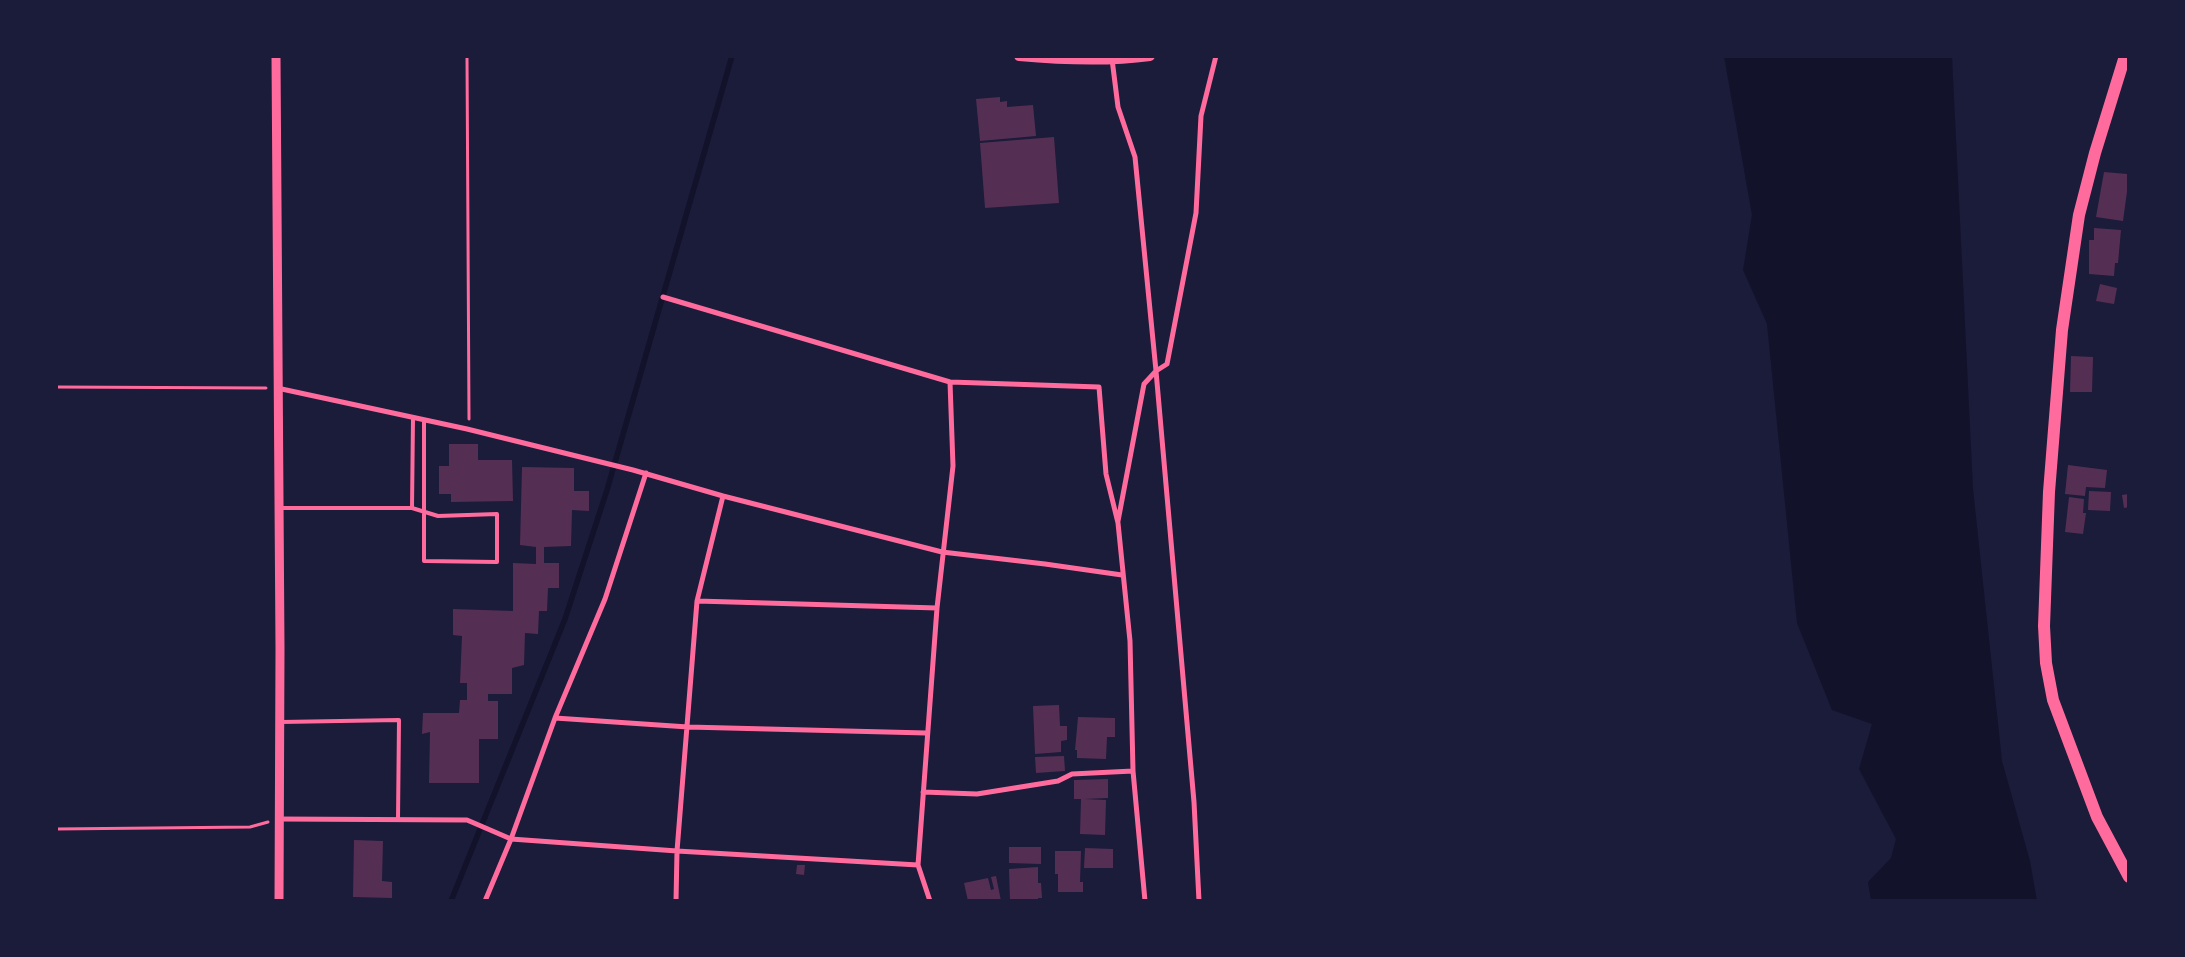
<!DOCTYPE html>
<html>
<head>
<meta charset="utf-8">
<style>
	body { margin:0 }
	#map { position:relative; width:2185px; height:957px; overflow:hidden; background:#1b1b3a; font-family:"Open Sans",sans-serif }
	canvas { display:block }
	.frame { position:absolute; inset:0; border:58px solid #1b1b3a; pointer-events:none }
</style>
</head>
<body>
<div id="map">
<canvas width="2185" height="957"></canvas>
<div class="frame"></div>
</div>
<script>
const g = document.querySelector('canvas').getContext('2d');
g.lineJoin = 'round';
function fill(path, color) { g.fillStyle = color; g.fill(path, 'evenodd'); }
function strokePath(path, color, width, dash) { g.strokeStyle = color; g.lineWidth = width; g.lineCap = dash ? 'butt' : 'round'; g.setLineDash(dash || []); g.stroke(path); }
const water = new Path2D(`
	M1724,56H1952L1973,489L2002,761L2030,861L2037,901H1871L1868,882L1891,858L1896,839L1859,769L1872,724L1832,710L1797,623L1767,324L1743,270L1752,215Z`);
const stream = new Path2D(`
	M451,901L565,619L607,490L732,56`);
const building = new Path2D(`
	M1000,97V102L1007,101V107L1033,105L1036,136L980,141L976,99Z
	M1054,137L1059,203L985,208L980,143Z
	M2104,172L2127,174V177H2129L2123,221L2096,217Z
	M2094,228L2121,230L2118,263H2115L2114,276L2089,274V240H2094Z
	M2100,284L2117,288L2114,304L2096,301Z
	M2071,356L2093,357L2092,392H2070Z
	M449,444H478V460H512L513,501L451,502V494H439V466H449Z
	M2068,465L2107,470L2105,488L2086,487L2085,496L2065,494Z
	M522,467L574,468V491H589V511L572,510L571,546L544,547V563H559V588H548L547,611H539L538,634L525,633L524,665L512,668V694H488V701H498V739H479V783H429L430,732L422,734L423,713H459L460,700H467V683H460L462,636L453,635V609L513,611V563L536,564V547L520,545Z
	M2089,491L2111,492L2110,511L2088,510Z
	M2129,494V507L2124,508L2122,495Z
	M2069,497L2084,499L2083,513H2086L2083,534L2065,532Z
	M1059,705L1060,726H1067V740L1061,741V752L1035,754L1033,706Z
	M1078,717L1115,718V737H1107L1106,759L1077,758V750H1075Z
	M1064,756L1065,771L1036,773L1035,757Z
	M1108,779V798L1084,799L1106,800L1105,835L1080,834L1081,799H1074V780Z
	M354,840L383,841L382,881L392,882V898L353,897Z
	M1009,847H1041V864L1009,863Z
	M1085,848L1113,849V868H1084Z
	M1055,851H1081L1080,882H1083V892H1058V874H1055Z
	M797,865H805L804,875L796,874Z
	M1038,867V883H1041L1042,898H1038V901H1010L1009,869Z
	M996,876L1001,901H968L964,883L988,878L991,890L994,889L991,877Z`);
const path = new Path2D(`
	M467,56L469,419
	M56,387L266,388
	M56,829L250,827L268,822`);
const service = new Path2D(`
	M280,508H412L438,516L497,514V562L424,561V420
	M412,508L413,418
	M281,722L399,720L398,820`);
const minor = new Path2D(`
	M1112,59L1118,107L1135,157L1156,371L1194,802L1199,901
	M663,297L950,382L1099,387L1106,474L1118,523L1130,641L1133,771L1145,901
	M277,388L467,429L633,470L723,496L942,552L1045,564L1122,575
	M1118,521L1144,384L1156,371L1167,364L1196,213L1201,116L1216,56
	M697,601L937,608
	M555,718L688,727L926,733
	M923,792L977,794L1058,781L1072,774L1133,771
	M279,819L467,820L511,839L677,851L918,865
	M485,901L511,839L555,718L605,599L646,473
	M676,901L677,851L697,601L723,496
	M930,901L918,865L937,608L953,466L950,382`);
const tertiary = new Path2D(`
	M276,56L280,649L279,901`);
const secondary = new Path2D(`
	M1019,56C1063,60 1106,62 1150,56`);
const primary = new Path2D(`
	M2125,56L2095,153L2079,215L2062,330L2049,492L2044,626L2046,663L2053,700L2097,817L2129,877`);
fill(water, '#12122b');
strokePath(stream, '#12122b', 5.5);
fill(building, '#542f53');
strokePath(path, '#ff6b9d', 3);
strokePath(service, '#ff6b9d', 4);
strokePath(minor, '#ff6b9d', 5);
strokePath(tertiary, '#ff6b9d', 9);
strokePath(secondary, '#ff6b9d', 10);
strokePath(primary, '#ff6b9d', 12);
</script>
</body>
</html>
